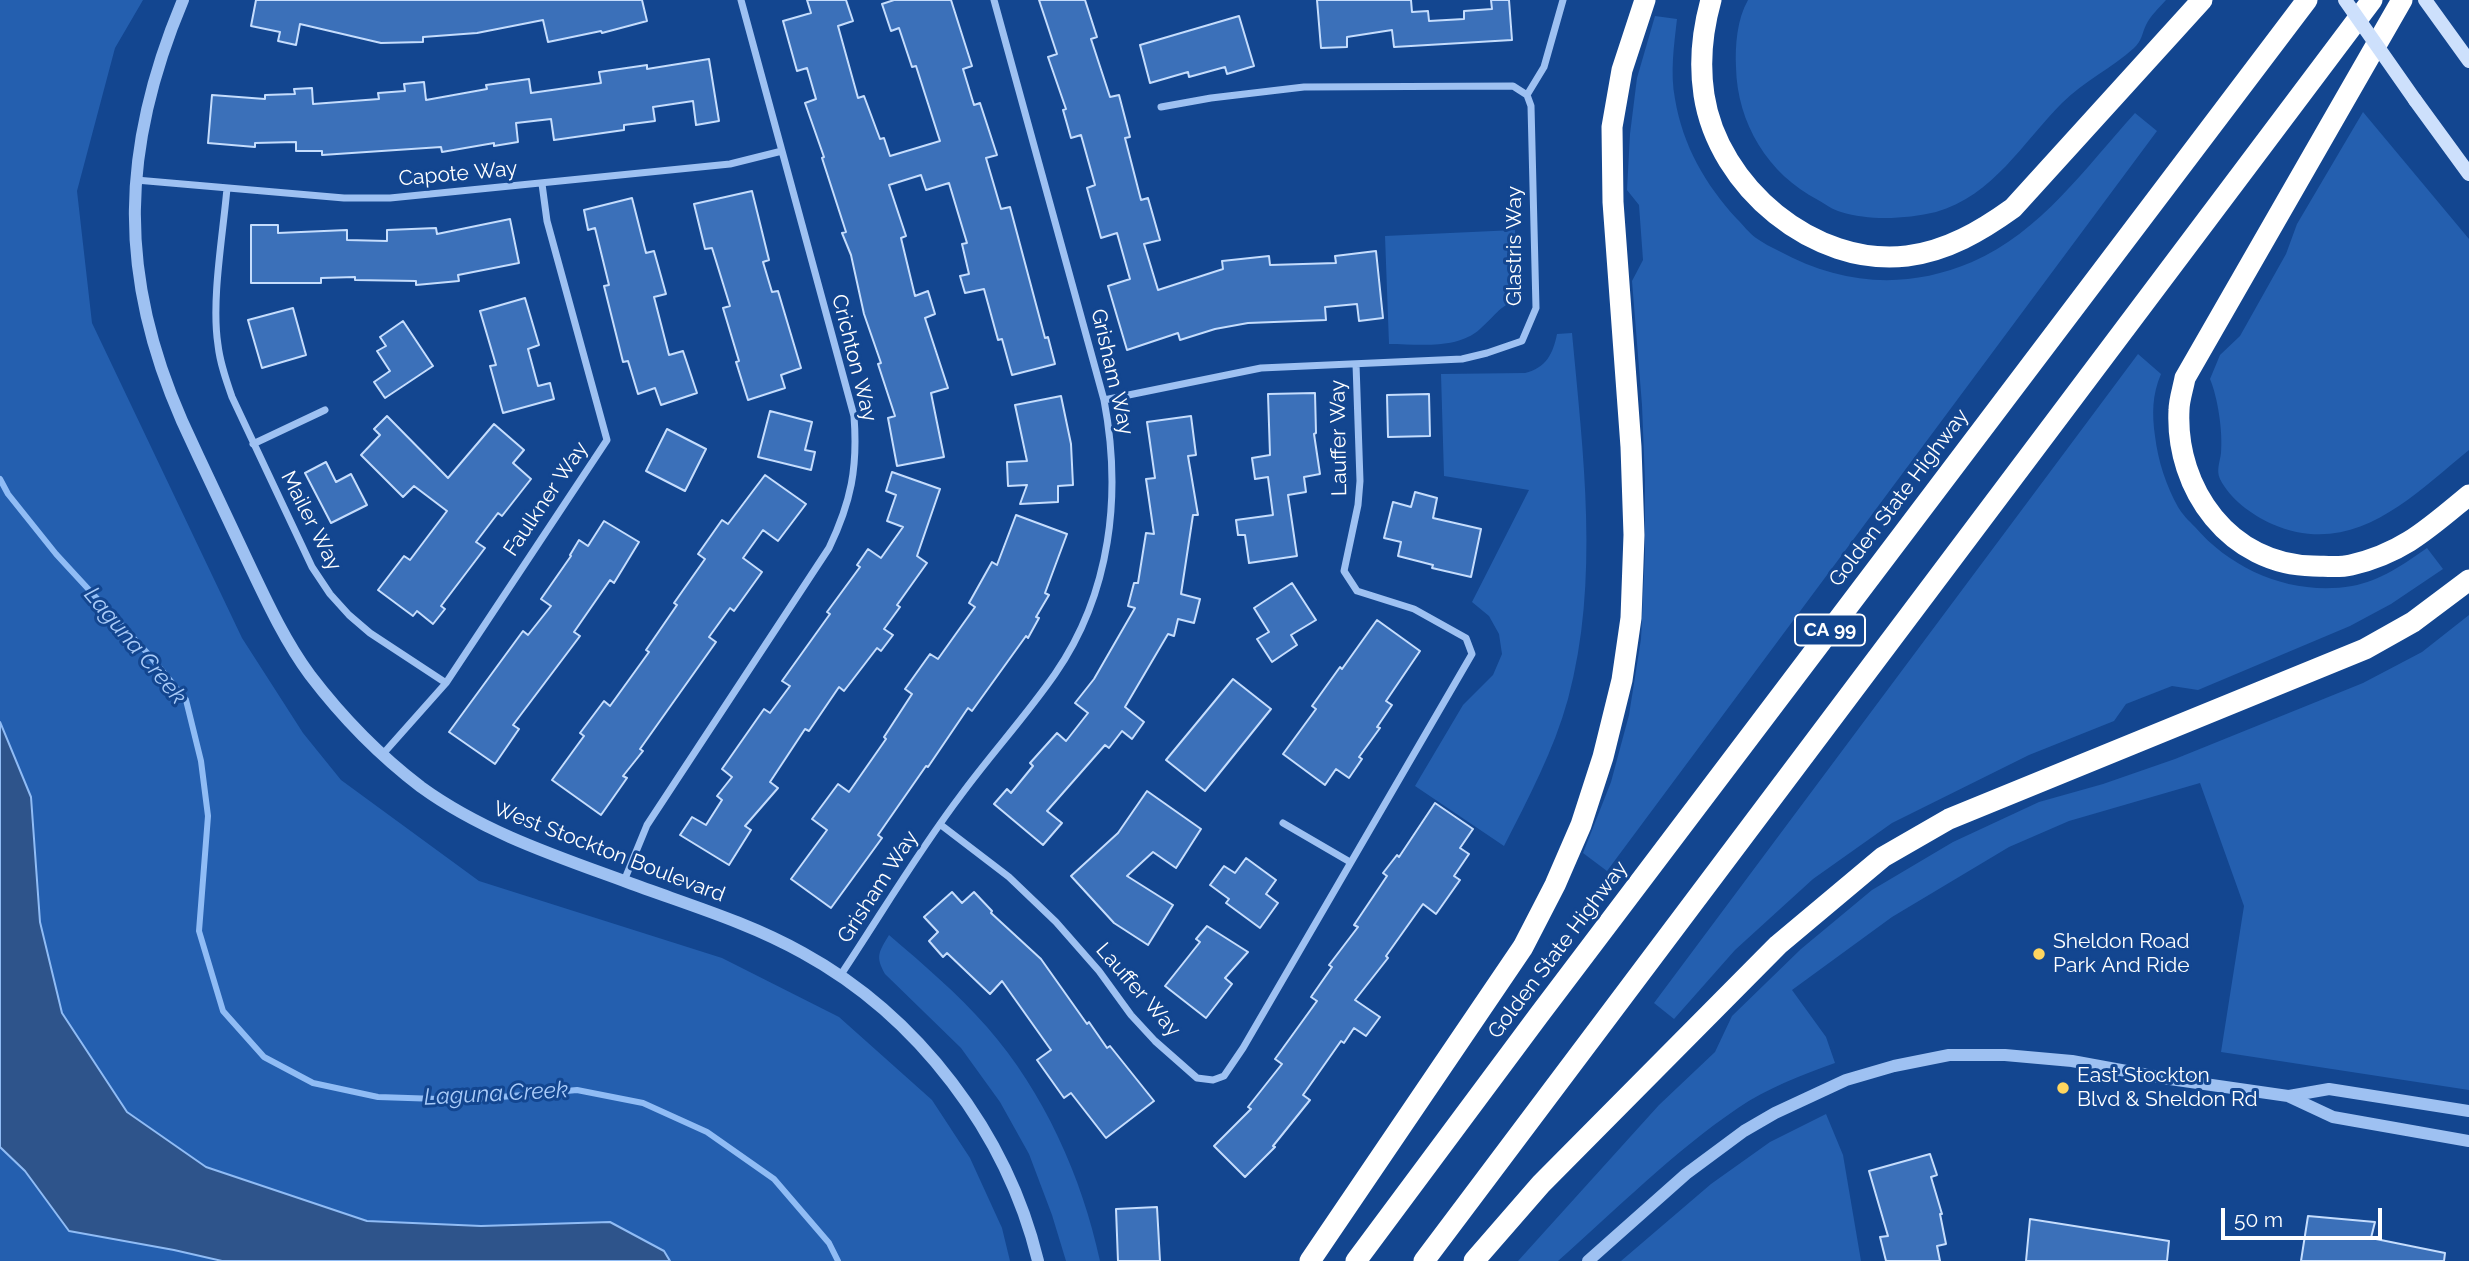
<!DOCTYPE html>
<html>
<head>
<meta charset="utf-8">
<style>
	body { margin:0 }
	#map { position:relative; width:2469px; height:1261px; overflow:hidden; background:#134690; font-family:Raleway,sans-serif }
	canvas { display:block }
	.scale { position:absolute; left:2221px; top:1208px; width:161px; height:32px; box-sizing:border-box; border:4px solid #fff; border-top:0; padding-left:9px; font-size:21px; line-height:24px; white-space:nowrap; color:#fff; -webkit-text-stroke:5px #134690; paint-order:stroke }
</style>
</head>
<body>
<div id="map">
<canvas width="2469" height="1261"></canvas>
<div class="scale">50 m</div>
</div>
<script>
const g = document.querySelector('canvas').getContext('2d');
g.lineJoin = 'round';
function fill(path, color) { g.fillStyle = color; g.fill(path, 'evenodd'); }
function strokePath(path, color, width, dash) { g.strokeStyle = color; g.lineWidth = width; g.lineCap = dash ? 'butt' : 'round'; g.setLineDash(dash || []); g.stroke(path); }
function drawText(font, color, halo, rows, align = 'center') {
  g.font = font + ' Raleway,sans-serif'; g.lineWidth = 6; g.setLineDash([]); g.textBaseline = 'middle'; g.strokeStyle = halo; g.fillStyle = color; for (const [text, x, y, turn = 0] of rows) {
    g.save(); g.translate(x, y); g.rotate((+turn || 0) * Math.PI / 180); g.textAlign = isNaN(turn) ? turn : align; if (halo) g.strokeText(text, 0, 0); g.fillText(text, 0, 0); g.restore();
  }
}
const green = new Path2D(`
	M0,0H143L115,48L77,191L92,323L242,638L303,733L341,780L479,881L722,958L839,1017L932,1100L970,1158L1002,1228L1010,1261H670L664,1251L481,1226L367,1221L206,1167L127,1112L62,1013L40,922L31,797L0,722Z
	M1748,0H2166C2159,8 2150,16 2146,25C2142,33 2142,41 2134,48C2112,68 2084,81 2062,103C2023,142 1993,196 1936,212C1906,219 1870,221 1841,212C1833,210 1825,204 1818,200C1768,174 1737,123 1736,67C1735,46 1737,19 1748,0Z
	M1655,16L1677,19C1674,46 1670,72 1675,99C1683,146 1705,184 1737,219C1743,225 1749,233 1756,238C1763,243 1771,247 1779,251C1842,285 1906,290 1972,262C2041,232 2086,167 2135,113L2157,131L1607,871L1583,853L1611,782L1629,715L1641,639L1645,553V481L1642,405L1632,281L1643,260L1639,205L1627,190L1630,134L1637,78Z
	M2363,112L2469,239V450C2410,498 2353,559 2272,524C2252,515 2230,499 2220,479C2216,470 2220,462 2221,453C2223,432 2218,398 2210,379L2220,355L2240,336L2286,254L2297,224Z
	M1515,230L1518,299C1498,307 1495,316 1480,329C1457,350 1418,344 1389,344L1385,236Z
	M1572,333C1583,453 1600,581 1568,699C1554,750 1528,799 1504,846L1415,786L1463,705L1493,675L1502,654L1499,634L1489,616L1472,602L1529,490L1444,476L1441,374L1525,373C1546,368 1553,354 1557,334Z
	M2138,354L2161,374C2152,395 2152,414 2155,436C2158,461 2166,485 2178,507C2182,514 2189,521 2195,527C2233,571 2293,596 2352,586C2380,581 2404,564 2427,548L2443,569L2391,604L2350,626L2198,690L2172,686L2126,704L2114,721L2029,755L1892,823L1813,879L1735,950L1674,1019L1654,1003Z
	M2469,615V1090L2221,1052L2244,906L2200,783L2069,821L2009,847L1892,917L1792,990L1826,1037L1835,1063C1802,1075 1767,1088 1738,1108C1673,1152 1617,1209 1558,1261H1518L1659,1105L1715,1052L1732,1016L1801,949L1872,890L1953,842L2039,802L2103,784L2175,759L2363,683L2422,652Z
	M889,935C923,964 957,993 987,1027C1044,1092 1082,1177 1100,1261H1066L1052,1215L1029,1154L1000,1102L961,1048L885,974C875,956 879,952 889,935Z
	M1826,1114L1843,1155L1861,1261H1621L1711,1184L1770,1142Z
	M0,1147L25,1171L69,1231L174,1250L222,1261H0Z`);
const water = new Path2D(`
	M0,722L31,797L40,922L62,1013L127,1112L206,1167L367,1221L481,1226L610,1222L664,1251L670,1261H222L174,1250L69,1231L25,1171L0,1147Z`);
const stream = new Path2D(`
	M0,479L8,494L56,554L150,656L186,700L201,761L208,816L199,931L223,1011L264,1057L313,1083L378,1097L468,1100L577,1090L643,1103L707,1132L774,1179L829,1243L838,1261`);
const building = new Path2D(`
	M256,0H642L647,21L602,33L601,31L548,42L543,20L477,33L423,37V42L381,43L300,24L296,45L278,41L280,32L251,26Z
	M807,0H846L853,21L838,26L858,98L864,96L880,139L884,138L890,156L940,141L916,66L912,67L899,28L891,31L882,4L894,0H951L972,66L963,69L974,105L980,103L997,155L986,158L1001,209L1010,207L1045,338L1048,337L1055,364L1012,375L1002,339L998,340L984,289L965,293L960,276L969,274L962,244L967,243L949,183L926,190L921,175L889,185L906,236L901,238L915,296L928,291L935,314L925,318L948,388L931,393L944,457L897,466L888,418L895,416L878,364L881,363L864,314L851,255L842,233L846,232L822,158L824,157L805,103L816,99L807,68L797,71L783,21L811,13Z
	M1039,0H1085L1097,37L1091,39L1110,97L1119,95L1130,137L1125,138L1141,200L1148,198L1160,240L1144,244L1158,290L1223,269L1222,261L1269,256L1270,265L1336,263L1335,256L1376,251L1383,318L1359,321L1357,304L1325,307L1326,320L1248,323L1215,329L1180,340L1178,333L1127,350L1108,286L1130,279L1117,233L1101,238L1087,188L1095,185L1081,135L1071,138L1063,110L1066,109L1048,57L1057,54Z
	M1317,0H1411L1412,12L1428,11L1429,21L1464,19V11L1492,9L1491,0H1509L1512,40L1394,47L1392,30L1347,37V47L1321,48Z
	M1239,16L1254,66L1227,74L1225,67L1189,77L1188,72L1150,83L1140,45Z
	M709,59L719,121L696,125L693,101L653,107L655,121L624,125V130L554,140L551,119L516,123L518,142L494,146V143L442,152L441,147L322,155V151H296V142L255,143V147L208,143L212,95L265,99V95L295,94L294,89L312,88L313,104L379,99L378,93L405,91L404,84L424,82L426,100L487,89L486,85L529,79L531,93L601,83L599,72L647,65V69Z
	M752,191L769,260L763,262L772,292L778,291L801,368L781,375L785,388L748,400L736,362L739,361L723,308L730,306L712,248L705,249L694,204Z
	M632,198L646,253L654,251L666,294L654,297L669,355L683,351L697,393L661,405L655,388L638,394L628,361L623,362L604,286L609,285L595,228L588,230L584,210Z
	M510,219L519,263L458,275L459,281L416,285V281L355,280V277L321,278V283H251V225H278V233L347,230V240L387,241V230L436,228L437,234Z
	M525,298L539,345L528,349L538,386L550,383L554,399L503,413L490,366L496,365L480,311Z
	M293,308L306,355L262,368L248,320Z
	M403,321L433,366L385,398L374,382L390,371L377,351L386,346L380,337Z
	M1315,393L1316,433L1314,434L1320,474L1304,477L1306,492L1288,495L1297,556L1249,563L1245,535H1238L1236,520L1273,515L1268,477L1255,479L1252,458L1270,455L1268,394Z
	M1429,394L1430,436L1388,437L1387,395Z
	M1061,396L1071,444L1073,485L1058,486V502L1020,504L1027,485L1008,486L1007,462L1027,461L1015,405Z
	M770,411L812,422L805,450L815,452L811,470L758,457Z
	M387,416L448,478L494,424L524,450L513,463L531,479L502,516L498,513L476,542L485,548L441,606L445,609L433,624L417,611L413,616L378,590L404,556L410,560L447,511L414,486L403,497L361,455L380,435L374,429Z
	M1191,416L1196,455L1188,456L1198,515H1193L1181,594L1200,599L1194,623L1178,619L1174,636L1168,634L1125,707L1144,722L1132,739L1122,731L1109,748L1105,745L1047,811L1062,823L1043,845L994,804L1007,789L1011,793L1033,766L1030,763L1057,733L1066,741L1088,713L1075,703L1094,679L1135,608L1128,606L1134,583H1138L1146,533L1154,534L1146,479L1155,478L1147,422Z
	M667,429L706,449L685,491L646,471Z
	M326,462L336,482L351,474L367,505L331,523L305,473Z
	M892,472L940,489L917,556L927,563L897,605L900,607L884,629L893,635L881,651L877,648L844,691L839,687L809,731L805,729L770,782L778,788L745,826L751,830L729,865L680,835L692,817L706,825L722,800L717,796L732,777L722,769L764,709L770,713L790,686L782,681L830,614L827,612L860,567L857,565L868,549L881,558L903,527L887,521L896,495L886,491Z
	M765,475L806,504L778,541L763,530L743,558L762,572L734,611L730,608L709,637L716,642L640,749L643,751L623,776L627,778L601,815L552,780L584,736L580,733L604,701L610,706L649,652L646,650L677,605L674,603L705,559L698,554L722,520L728,524Z
	M1415,492L1437,498L1433,518L1481,529L1471,577L1432,568L1433,565L1398,556L1401,542L1384,538L1393,502L1411,507Z
	M1016,515L1067,534L1045,593L1049,595L1036,617L1039,618L1028,638L1026,636L972,711L968,708L928,767L926,766L878,835L882,838L831,908L791,879L827,830L812,819L838,784L849,792L886,739L884,737L912,694L905,689L930,654L938,659L975,607L969,603L992,562L997,565Z
	M604,521L639,542L614,583L610,580L574,632L580,636L513,725L519,729L495,764L449,732L523,631L528,635L551,606L541,599L571,556L570,555L579,540L588,546Z
	M1292,583L1316,620L1291,635L1297,645L1272,662L1257,639L1269,632L1254,608Z
	M1377,620L1420,651L1386,701L1392,705L1377,727L1380,728L1359,757L1362,759L1349,778L1336,769L1325,785L1283,754L1316,709L1312,706L1340,667L1342,669Z
	M1233,679L1271,709L1205,791L1166,760Z
	M1147,791L1201,829L1176,868L1153,852L1127,876L1173,905L1148,945L1114,923L1071,876L1118,833Z
	M1435,803L1473,829L1460,848L1469,854L1454,876L1460,880L1436,914L1423,904L1386,956L1388,958L1355,1000L1380,1017L1366,1036L1354,1028L1344,1043L1341,1041L1303,1095L1310,1100L1273,1146L1275,1147L1245,1177L1214,1146L1251,1109L1248,1107L1282,1064L1275,1059L1317,1001L1311,997L1332,967L1329,965L1358,927L1354,925L1387,876L1383,873L1397,855L1399,857Z
	M1246,858L1276,880L1266,894L1278,903L1260,928L1226,903L1229,899L1210,885L1224,866L1235,873Z
	M952,892L962,903L974,892L992,911L991,913L1041,959L1087,1024L1089,1022L1107,1048L1110,1046L1154,1101L1106,1138L1071,1093L1064,1098L1037,1060L1051,1050L1002,981L990,994L947,953L943,957L929,941L938,932L924,917Z
	M1207,926L1248,952L1225,978L1232,984L1206,1018L1165,986L1200,942L1196,939Z
	M1930,1154L1937,1175L1931,1177L1942,1214H1940L1946,1244L1937,1246L1940,1261H1886L1880,1237L1888,1236L1869,1171Z
	M1157,1207L1160,1261H1118L1116,1209Z
	M2308,1216L2375,1222L2371,1238L2445,1253L2444,1261H2301Z
	M2030,1219L2169,1241L2167,1261H2026Z`);
const minor = new Path2D(`
	M1527,95L1544,67L1563,0
	M136,180L344,198H390L730,164L782,151
	M227,188C223,235 211,300 218,345C220,363 226,380 232,397L312,567L330,594L349,615L370,633L446,683
	M1104,400L1261,368L1462,359L1487,353L1522,341L1536,308L1531,106L1527,95L1513,86L1304,87L1211,98L1161,107
	M253,444L325,410
	M382,755L446,683L607,440L547,221L542,184
	M1283,823L1350,862
	M941,825L1009,877L1056,922L1099,971L1131,1015L1155,1041L1197,1078L1213,1080L1224,1076L1243,1048L1472,654L1466,638L1414,609L1357,591L1344,571L1358,505L1360,481L1356,364
	M624,881L647,825L829,548C851,502 858,468 854,416L741,0
	M840,976C880,916 917,853 961,795C991,754 1026,716 1055,674C1111,593 1122,494 1104,400L994,0`);
const tertiary = new Path2D(`
	M183,0C121,147 117,274 182,421C204,469 227,517 249,564C267,602 285,641 310,675C342,717 379,755 421,787C483,832 556,856 627,882C686,904 748,922 803,953C918,1016 1007,1133 1038,1261
	M2289,1096L2329,1089L2469,1111
	M1588,1261L1686,1174L1744,1131L1775,1113L1846,1080L1894,1066L1949,1055H2005L2072,1061L2170,1079L2288,1096L2333,1117L2469,1141`);
const secondary = new Path2D(`
	M2425,0L2469,61
	M2415,100L2469,174`);
const motorway = new Path2D(`
	M1711,0C1702,32 1699,62 1704,95C1718,187 1814,267 1907,256C1947,251 1981,231 2013,208L2202,0
	M2402,0L2185,378C2183,389 2179,400 2179,410C2175,490 2231,565 2313,566C2325,566 2339,568 2351,565C2403,553 2429,528 2469,495
	M1310,1261L1523,947L1555,885L1581,825L1603,757L1622,680L1631,618L1634,535L1631,447L1613,202L1612,127L1622,70L1645,0
	M1356,1261L1539,1015L2307,0
	M1424,1261L2372,0
	M1474,1261L1541,1184L1778,945L1883,857L1949,819L2365,649L2413,622L2469,580`);
const secondaryBridge = new Path2D(`
	M2345,0L2415,100`);
const markers = [
	[2039,954,7,"#ffd65f"],
	[2063,1088,7,"#ffd65f"]
];
const shields = [
	[1830,630,70]
];
const shieldNames = [
	["CA 99",1830,630]
];
const streetNames = [
	["Capote Way",458,174,-5],
	["Glastris Way",1515,246,-90],
	["Crichton Way",854,358,76],
	["Grisham Way",1112,372,77],
	["Lauffer Way",1339,438,-91],
	["Golden State Highway",1899,498,-53],
	["Faulkner Way",546,499,-56],
	["Mailer Way",311,521,63],
	["West Stockton Boulevard",609,852,21],
	["Grisham Way",878,887,-57],
	["Golden State Highway",1558,950,-53],
	["Lauffer Way",1138,990,49]
];
const poiNames = [
	["Sheldon Road",2053,942],
	["Park And Ride",2053,966],
	["East Stockton",2077,1076],
	["Blvd & Sheldon Rd",2077,1100]
];
const waterNames = [
	["Laguna Creek",135,646,50],
	["Laguna Creek",496,1094,-3]
];
fill(green, '#245faf');
fill(water, '#2e548b');
strokePath(water, '#90bcf5', 2);
strokePath(stream, '#90bcf5', 6);
fill(building, '#3b70b9');
strokePath(building, '#c5ddfd', 2);
strokePath(minor, '#9ec1f2', 7);
strokePath(tertiary, '#9ec1f2', 12);
strokePath(secondary, '#cde0fc', 14);
strokePath(motorway, '#fff', 21);
strokePath(secondaryBridge, '#cde0fc', 14);
for (const [x, y, r, color] of markers) { const dot = new Path2D(); dot.arc(x, y, r, 0, 2 * Math.PI); g.fillStyle = color; g.fill(dot); strokePath(dot, '#134690', 2.5); }
for (const [x, y, w] of shields) { const box = new Path2D(); box.roundRect(x - w / 2, y - 15.5, w, 31, 5); g.fillStyle = '#134690'; g.fill(box); strokePath(box, '#fff', 2); }
drawText('bold 19px', '#fff', null, shieldNames);
drawText('21px', '#fff', '#134690', streetNames);
drawText('21px', '#fff', '#134690', poiNames, 'left');
drawText('italic 23px', '#aaccf9', '#134690', waterNames);
</script>
</body>
</html>
